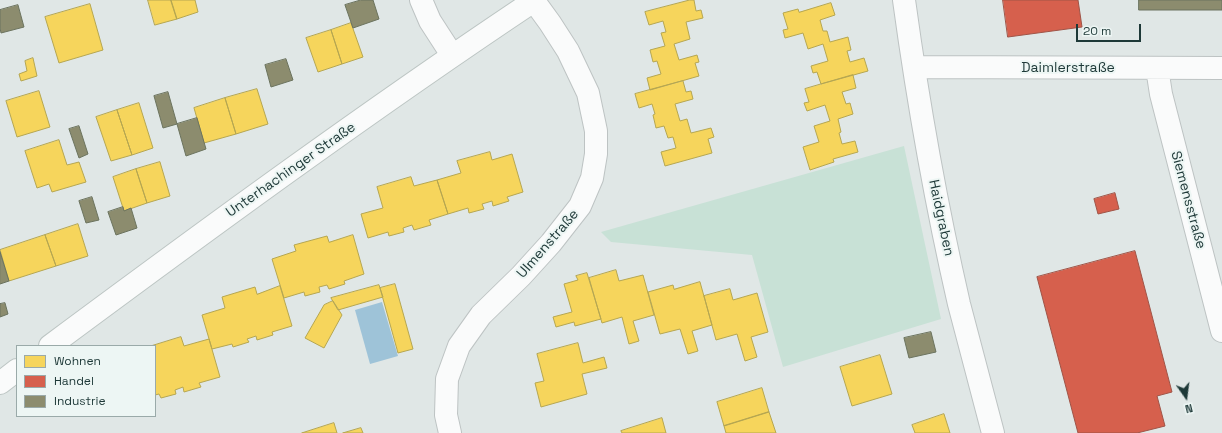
<!DOCTYPE html>
<html>
<head>
<meta charset="utf-8">
<style>
	body { margin:0 }
	#map { position:relative; width:1222px; height:433px; overflow:hidden; background:#e0e7e6; font-family:"Space Grotesk",sans-serif }
	canvas { display:block }
	.legend { position:absolute; left:16px; top:345px; width:140px; height:72px; box-sizing:border-box; background:#edf6f4; border:1px solid #9aaaa9; margin:0; padding:5px 7px; list-style:none; font-size:12px; color:#1e3938 }
	.legend li { display:flex; align-items:center; gap:8px; height:20px }
	.legend b { width:20px; border:1px solid #9aaaa9 }
	.north { position:absolute; left:1166px; top:377px; width:40px; height:40px; -webkit-text-stroke:3px #edf6f4; paint-order:stroke; rotate:166deg; font-size:11px; font-weight:700; line-height:16px; text-align:center; color:#1e3938 }
	.north::after { content:''; display:block; margin:auto; width:14px; height:18px; background:#1e3938; clip-path:polygon(50% 0,100% 100%,50% 72%,0 100%) }
	.scale { position:absolute; left:1076px; top:24px; width:65px; height:18px; box-sizing:border-box; border:2px solid #1e3938; border-top:0; padding-left:5px; font-size:12px; line-height:14px; white-space:nowrap; color:#1e3938; -webkit-text-stroke:3px #edf6f4; paint-order:stroke }
</style>
</head>
<body>
<div id="map">
<canvas width="1222" height="433"></canvas>
<ul class="legend">
<li><b style="height:11px;background:#f6d55c"></b>Wohnen</li>
<li><b style="height:11px;background:#d6604d"></b>Handel</li>
<li><b style="height:11px;background:#8c8c6e"></b>Industrie</li>
</ul>
<div class="north">N</div>
<div class="scale">20 m</div>
</div>
<script>
const g = document.querySelector('canvas').getContext('2d');
g.lineJoin = 'round';
function fill(path, color) { g.fillStyle = color; g.fill(path, 'evenodd'); }
function strokePath(path, color, width, dash) { g.strokeStyle = color; g.lineWidth = width; g.lineCap = dash ? 'butt' : 'round'; g.setLineDash(dash || []); g.stroke(path); }
function drawText(font, color, halo, rows, align = 'center') {
  g.font = font + ' "Space Grotesk",sans-serif'; g.lineWidth = 4; g.setLineDash([]); g.textBaseline = 'middle'; g.strokeStyle = halo; g.fillStyle = color; for (const [text, x, y, turn = 0] of rows) {
    g.save(); g.translate(x, y); g.rotate((+turn || 0) * Math.PI / 180); g.textAlign = isNaN(turn) ? turn : align; if (halo) g.strokeText(text, 0, 0); g.fillText(text, 0, 0); g.restore();
  }
}
const green = new Path2D(`
	M904,146L941,319L783,367L752,255L611,242L601,232Z`);
const water = new Path2D(`
	M382,302L398,356L370,364L355,310Z`);
const homes = new Path2D(`
	M148,0H171L177,19L155,25Z
	M171,0H195L198,12L177,19Z
	M690,0H694L696,11L701,10L703,18L686,22L690,39L674,44L679,60L697,55L699,62L695,63L699,76L650,90L647,78L661,74L657,61L653,62L650,50L665,46L661,33L666,32L663,21L649,25L645,12Z
	M831,3L835,15L820,20L823,31H827L830,42L848,37L851,50L847,51L850,62L864,58L868,71L821,84L817,72L813,73L811,66L828,61L823,44L808,49L803,33L785,38L783,30L788,29L783,13L798,9L799,12Z
	M90,4L103,50L59,63L45,17Z
	M351,23L363,57L342,64L331,30Z
	M331,30L342,64L318,72L306,38Z
	M33,58L37,76L21,81L19,74L27,71L25,61Z
	M853,75L856,88L842,92L846,104L850,103L853,114L838,119L841,132L839,133L842,144L855,141L858,152L833,159L834,162L810,170L803,147L819,142L814,126L830,121L825,105L807,111L804,103L809,102L805,89Z
	M683,81L686,92L691,91L693,99L675,104L680,121L687,119L691,133L711,128L714,137L708,139L712,153L665,166L661,152L676,148L673,137L668,138L664,126L656,128L653,115L655,114L652,104L639,108L635,94Z
	M257,89L268,124L236,134L225,98Z
	M39,91L50,127L17,137L6,101Z
	M225,98L236,134L204,143L194,108Z
	M139,103L153,148L132,155L117,110Z
	M117,110L132,155L111,161L96,117Z
	M59,140L67,165L79,162L86,182L52,192L49,184L37,188L25,151Z
	M490,152L492,160L512,154L523,192L507,197L509,201L493,206L492,201L482,204L484,209L469,213L468,208L448,214L437,180L461,173L457,161Z
	M160,162L170,196L147,203L136,169Z
	M136,169L147,203L124,211L113,177Z
	M411,177L414,186L437,180L448,214L429,220L431,225L414,230L412,225L403,228L404,232L389,236L388,232L368,238L361,214L383,208L377,187Z
	M78,224L88,256L56,266L45,235Z
	M45,235L56,266L9,281L0,250Z
	M353,235L364,274L344,281L345,284L329,289L327,285L319,287L320,292L305,296L304,292L284,298L272,259L296,251L294,245L327,236L329,242Z
	M616,270L619,281L643,275L654,315L633,321L639,341L629,344L622,317L602,323L589,278Z
	M587,273L601,319L575,326L574,322L556,327L553,317L572,312L564,284L578,280L576,276Z
	M700,282L712,325L692,331L698,351L688,354L680,329L660,334L648,292L673,285L674,289Z
	M395,284L413,349L398,353L380,288Z
	M379,285L383,297L338,310L331,298Z
	M280,286L292,326L272,332L273,335L257,340L256,336L247,339L249,342L233,347L232,344L212,349L202,315L225,308L222,297L255,287L257,294Z
	M730,289L733,300L757,293L768,332L751,337L757,357L745,361L737,334L716,340L704,296Z
	M333,301L342,315L324,348L305,338L324,305Z
	M181,337L184,346L209,339L220,377L199,383L201,387L184,392L183,387L175,390L176,394L161,398L159,394L155,395V346H151Z
	M578,343L583,363L604,357L607,368L582,374L587,394L541,407L535,383L544,381L537,354Z
	M880,355L892,394L852,406L840,367Z
	M762,388L769,412L724,426L717,402Z
	M769,412L776,433H726L724,426Z
	M944,414L950,433H915L912,425Z
	M662,418L666,433H622L621,431Z
	M334,423L337,433H302Z
	M361,428L363,433H343Z`);
const shops = new Path2D(`
	M1003,0H1078L1082,27L1008,37Z
	M1115,193L1119,209L1098,214L1094,199Z
	M1135,251L1172,392L1157,396L1165,426L1137,433H1078L1037,277Z`);
const industry = new Path2D(`
	M361,0H373L379,19L353,28L345,5Z
	M1139,0H1222V10H1139Z
	M18,5L24,27L1,33L0,28V10Z
	M286,59L293,80L271,87L265,65Z
	M168,92L177,124L163,128L154,96Z
	M197,118L206,149L186,156L177,124Z
	M79,126L88,154L79,158L69,129Z
	M92,197L99,220L86,223L79,201Z
	M123,207L124,211L131,208L137,228L116,235L108,212Z
	M0,252L9,281L0,284Z
	M5,303L8,314L0,317V304Z
	M931,332L936,352L909,358L904,338Z`);
const street = new Path2D(`
	M421,0L430,21L452,55
	M904,0C918,102 936,204 959,304C970,347 982,390 993,433
	M914,67L1222,68
	M1157,68L1161,94L1222,331
	M450,433L446,415L447,379L459,346L481,315L521,276L551,243L580,206L592,178L596,154V131L588,93L568,51L550,23L534,1`);
const secondary = new Path2D(`
	M50,346C209,228 370,110 535,0
	M0,383L17,370`);
const streetNames = [
	["Daimlerstraße",1068,68],
	["Unterhachinger Straße",291,170,-35],
	["Siemensstraße",1188,200,75],
	["Haidgraben",941,218,78],
	["Ulmenstraße",548,244,-49]
];
fill(green, '#c8e1d6');
fill(water, '#9ec3d8');
fill(homes, '#f6d55c');
strokePath(homes, '#b5a651', 1);
fill(shops, '#d6604d');
strokePath(shops, '#9f5447', 1);
fill(industry, '#8c8c6e');
strokePath(industry, '#6b735e', 1);
strokePath(street, '#bdc3c3', 24);
strokePath(secondary, '#bcc5c3', 24);
strokePath(street, '#fafbfb', 22);
strokePath(secondary, '#fafbfb', 22);
drawText('14px', '#1e3938', '#edf6f4', streetNames);
</script>
</body>
</html>
